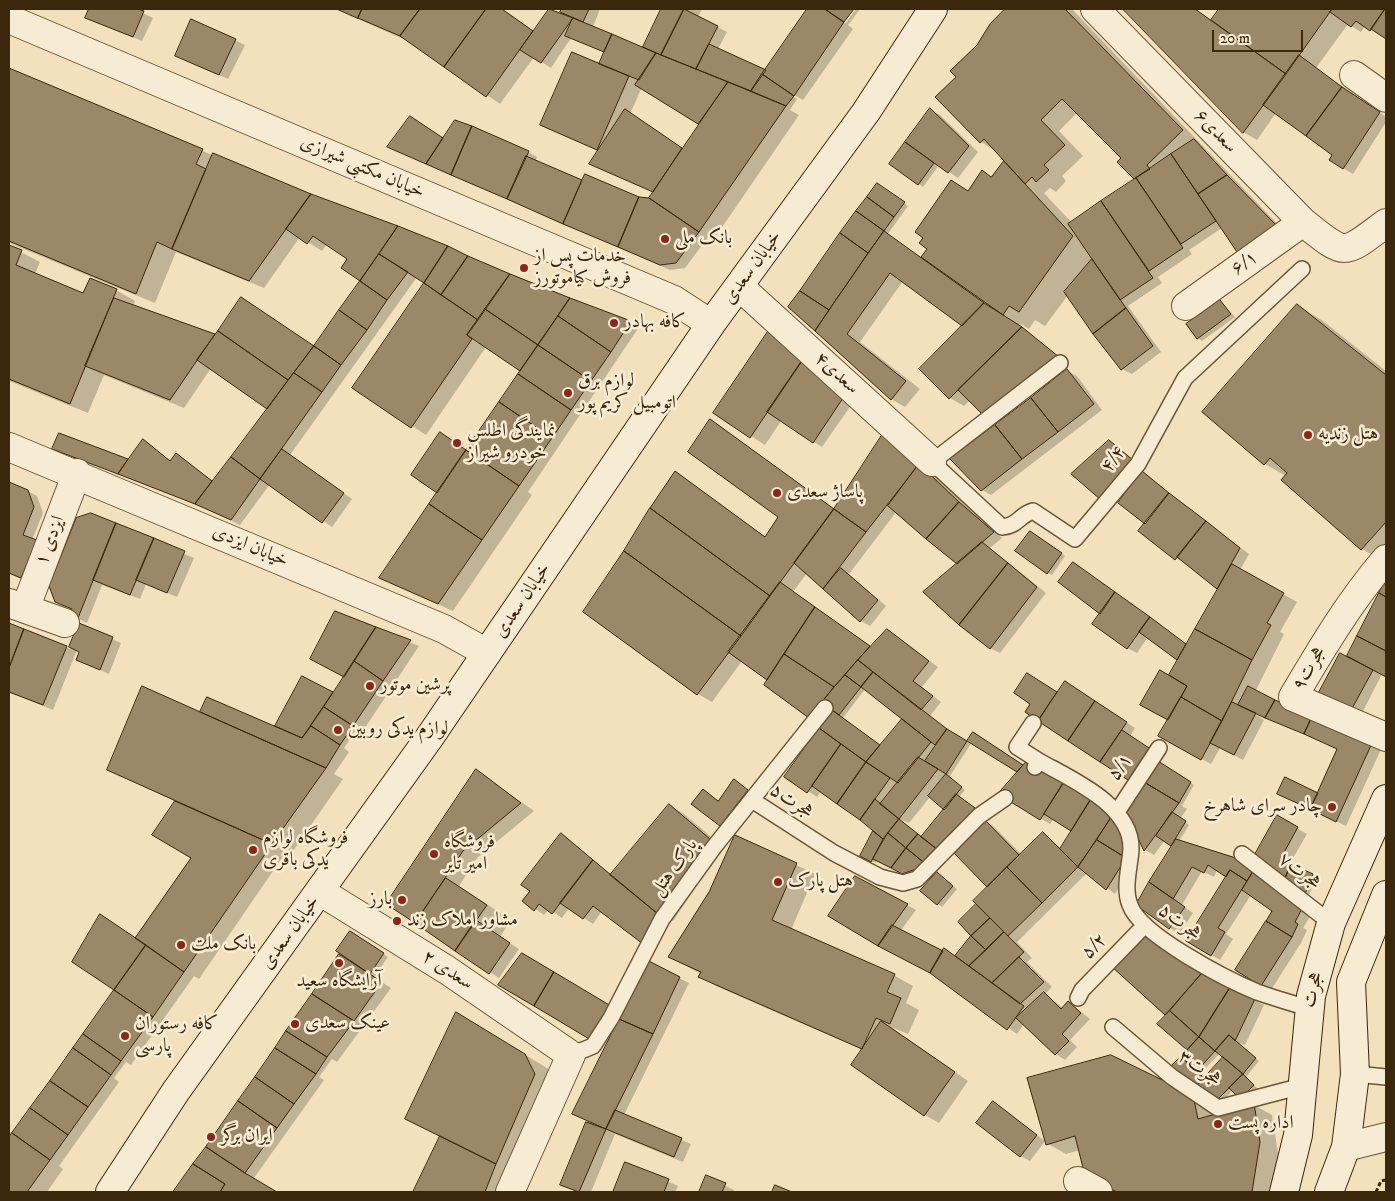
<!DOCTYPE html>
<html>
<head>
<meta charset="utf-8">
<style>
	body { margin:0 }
	#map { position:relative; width:1395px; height:1201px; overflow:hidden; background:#f2e1bc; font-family:"IM FELL DW Pica",serif }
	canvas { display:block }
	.frame { position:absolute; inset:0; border:10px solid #3b270c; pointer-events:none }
	.scale { position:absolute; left:1212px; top:30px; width:91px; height:22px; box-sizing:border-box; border:2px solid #3b270c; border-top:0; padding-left:6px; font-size:15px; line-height:18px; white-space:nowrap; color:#3b270c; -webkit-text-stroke:4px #f7ecd3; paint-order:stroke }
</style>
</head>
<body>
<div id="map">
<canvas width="1395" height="1201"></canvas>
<div class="frame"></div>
<div class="scale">20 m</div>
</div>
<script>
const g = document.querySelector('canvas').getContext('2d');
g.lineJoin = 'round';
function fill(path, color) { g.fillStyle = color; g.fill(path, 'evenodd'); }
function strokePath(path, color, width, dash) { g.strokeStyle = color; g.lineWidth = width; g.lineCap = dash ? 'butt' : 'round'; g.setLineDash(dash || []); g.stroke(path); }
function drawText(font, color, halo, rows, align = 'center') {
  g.font = font + ' "IM FELL DW Pica",Amiri,serif'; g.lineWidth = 5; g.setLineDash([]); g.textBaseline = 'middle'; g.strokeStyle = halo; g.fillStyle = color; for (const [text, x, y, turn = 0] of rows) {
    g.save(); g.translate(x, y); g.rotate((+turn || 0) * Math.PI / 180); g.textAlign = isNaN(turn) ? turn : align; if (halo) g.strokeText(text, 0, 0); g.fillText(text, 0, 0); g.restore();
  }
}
const shadow = new Path2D(`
	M91,9H134L153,18L142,41L87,18Z
	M335,9H502L535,32L561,14L563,9H600L593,27L650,52L645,47L662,9H702L698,17L727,32L718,49L766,71L809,9H853L843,23H846L856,9H860L848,25L853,29L803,100L794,95L793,96L797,99L790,110L799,115L714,239L709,236L685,268L670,270L389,147L419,123L444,139L528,152L537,157L535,162L583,182L639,199H650L654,192L600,169L599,151L542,125L600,65L606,52L571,38L551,68L534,57L500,104L408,41ZM642,87L701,124L684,149L630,114Z
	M1007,9H1072L1284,231L1247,256L1238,251L1222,228L1189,250L1192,254L1158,277L1162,283L1128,306L1161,352L1132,374L1122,369L1068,295L1045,326L1035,320L1029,329L1021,324L1020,326L1067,363L970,400L964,406L950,398L921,369L964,326L903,281L860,342L920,389L905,407L891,399L815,330L882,187L908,206L887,235L922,258L928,249L951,181L969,191L982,172L992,178L1004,162L1009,165L997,152L981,142L958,77L991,25ZM1078,112L1138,178L1072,223L1044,193L1050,188L1056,192L1066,181L1062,176L1083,156L1059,131Z
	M1124,9H1196L1212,21L1221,9H1386V38L1365,26L1361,32L1348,24L1316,68L1386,117V122L1353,174L1343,168L1334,155L1276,113L1257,140L1243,132Z
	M191,20L245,45L228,79L176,56Z
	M9,69L212,155L310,195L398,227L639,327L528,492L532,495L453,611L380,578L522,371L486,347L426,435L354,388L430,286L417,277L290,455L352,499L332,527L270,484L240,525L205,508L54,448L59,434L129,460L143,441L171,461L176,454L185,460L213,482L269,409L211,368L184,408L104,375L88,413L9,381V246L40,262L35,274L84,294L116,290L135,301L133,306L216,336L251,304L315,347L361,281L343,268L349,259L327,244L322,251L300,237L264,288L176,252L155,303L9,243Z
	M931,110L940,115L978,152L958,178L939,165L923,187L891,164L911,145Z
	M1220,301L1235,317L1202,341L1198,338Z
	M1298,306L1323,321L1386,371V563L1362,549L1283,480L1286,476L1265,464L1204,412Z
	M769,331L854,401L822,447L781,421L765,445L715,413Z
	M1068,371L1077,376L1102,410L991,495L982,490Z
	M710,421L835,510L894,439L1002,538L990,548L1046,593L1000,653L990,648L959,564L897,511L849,574L886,606L870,626L861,621L807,573L793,592L871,647L887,630L938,667L922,687L941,702L930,716L956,736L968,742L973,734L1024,766L1027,763L1100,806L1121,823L1134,864L1115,894L1087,873L1017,942L1032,958L1027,962L1052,987L1045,994L1063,1008L1069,1002L1090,1019L1070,1040L1077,1047L1065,1060L1056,1054L1024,1024L1017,1034L934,974L830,916L907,905L916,910L901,930L956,957L973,936L977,906L981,908L989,887L952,850L931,867L907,876L877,860L876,863L865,858L861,856L875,830L821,791L817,797L786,777L832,712L839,714L831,708L769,680L742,661L712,702L698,694L676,473L766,537L780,517ZM865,689L904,719L881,746L843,718ZM972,742L1019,772L1000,794L1050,824L1054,818L1073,830L1061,848L1043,834L1022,855L992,825L983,820L984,814L959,797L965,790L946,776H950ZM928,762L938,768L937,770L927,764ZM930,797L946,809L922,838L899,819L909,823Z
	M1109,441L1118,447L1142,467Z
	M1142,473L1249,554L1240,570L1297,602L1280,632L1284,634L1256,690L1311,718L1382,747L1346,826L1321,814L1318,795L1338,749L1248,709L1264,720L1243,760L1220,748L1211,764L1160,736L1170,719L1169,677L1179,660L1148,637L1137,653L1127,648L1101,613L1073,563L1187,645L1219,589L1140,531L1146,523Z
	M9,481L37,496L43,513L32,540L45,547L31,583L9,574Z
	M91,515L194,558L177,597L146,584L140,599L102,585L87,623L71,615L73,610L56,601Z
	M1034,535L1065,556L1052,575L1048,573Z
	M1386,583V676L1382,674L1359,719L1327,702L1347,658Z
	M336,613L419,646L363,731L353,725L352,727L356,730L344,748L349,752L334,774L343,779L291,854L286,852L199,979L194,976L131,1065L126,1062L114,1078L119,1082L59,1166L63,1169L47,1192H9V1139L116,990L73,962L135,939L193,858L176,802L109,770L206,716L276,728L303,678L334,694L346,677Z
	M9,624L70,649L79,625L121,643L109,674L77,659L80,652L77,650L53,710L9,692Z
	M1028,675L1057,694L1074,688L1135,728L1130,736L1157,762L1194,785L1182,806L1187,809L1180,819L1189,825L1179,841L1239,860L1312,913L1303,928L1307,930L1301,943L1271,990L1237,969L1273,911L1251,895L1226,934L1233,939L1220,960L1188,941L1228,876L1217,870L1214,877L1202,871L1182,905L1193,913L1179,934L1137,905L1173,845L1165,840L1154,855L1145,850L1126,812L1131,781L1026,711L1032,704Z
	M477,771L534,811L477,858L459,886L511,920L500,937L519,949L499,978L415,922Z
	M734,781L757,797L730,831L693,803L703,790L719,801Z
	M670,806L684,814L723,847L673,921L668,919L602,911L593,924L569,908L562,918L549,909L544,915L524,901L532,891L561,835L612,875Z
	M1277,817L1307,834L1289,865L1317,877L1309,895L1255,858Z
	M735,836L815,874L791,930L895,976L913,986L906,1003L919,1010L908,1034L891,1027L968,1081L939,1123L925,1115L863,1050L718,987L700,977L701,974L669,957L710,893Z
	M937,873L957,889L942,907L922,891Z
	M350,932L388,957L374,977L391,988L337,1062L332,1059L319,1077L324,1080L254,1178L275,1192H175L344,958Z
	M1153,939L1207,977L1264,1005L1245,1045L1236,1042L1259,1061L1246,1077L1257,1088L1245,1100L1233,1090L1221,1103L1171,1068L1189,1050L1159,1024L1167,1015ZM1220,1053L1225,1057L1205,1079L1200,1074Z
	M647,962L689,983L624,1115L691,1144L683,1162L615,1134L591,1192H578L562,1184L587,1121L573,1114Z
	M482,1028L550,1070L502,1192H414L441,1137L407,1118Z
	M1111,1057L1211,1107L1213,1116L1254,1105L1272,1115L1278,1153L1272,1192H1118L1105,1186L1080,1150L1066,1154L1048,1144Z
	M993,1103L1045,1141L1030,1161L1020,1156Z
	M626,1163L678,1186L675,1192H614Z
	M707,1177L734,1190L733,1192H701Z`);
const building = new Path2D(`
	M89,9H138L144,11L133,37L85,18Z
	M337,9H362L358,18Z
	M362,9H420L400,36L358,18Z
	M420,9H486L444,67L400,36Z
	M486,9H502L533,31L486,97L444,67Z
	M549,9L573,18L541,63L520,50Z
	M562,9H589L583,22L560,12Z
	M661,9H684L661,55L643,47Z
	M684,9L718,26L696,69L661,55Z
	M807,9H825L844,22L794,96L762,74Z
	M825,9H854L844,22Z
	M1005,9H1065L1183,130L1147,165L1150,169L1134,179L1117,162L1121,158L1062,99L1041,120L1065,145L1044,165L1049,170L1036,182L1032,177L1025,184L984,139L980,143L935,97L956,77L950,71L977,45L990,24Z
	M1123,9H1195L1286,74L1243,133Z
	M1219,9H1332L1286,74L1211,20Z
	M1332,9H1385L1370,31L1356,21L1351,27L1330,12Z
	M1385,9H1386V39L1371,29Z
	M573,18L612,34L604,52L565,36Z
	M191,19L236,39L219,75L175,56Z
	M612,34L656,53L639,80L599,64Z
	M709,44L766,70L751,91L696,69Z
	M572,52L629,76L597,150L540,125Z
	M656,53L728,82L698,124L635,85Z
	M1299,55L1342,87L1306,136L1263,105Z
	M9,68L203,149L196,164L206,169L172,249L157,242L136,294L9,241Z
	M762,74L794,96L786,106L751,91Z
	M728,82L786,106L699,232L649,198Z
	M1342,87L1380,112L1343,169L1329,160L1332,155L1306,136Z
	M930,108L969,146L948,173L905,142Z
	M625,109L682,148L653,192L589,164Z
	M410,116L443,138L426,164L387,147Z
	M455,120L472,126L451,175L426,164Z
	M472,126L529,151L507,199L451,175Z
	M1194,139L1227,175L1198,194L1171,154Z
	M905,142L934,163L918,185L889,164Z
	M213,153L311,194L249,281L172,249Z
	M1171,154L1216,221L1181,244L1136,178Z
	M526,156L582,180L563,224L507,199Z
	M1004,161L1073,236L1019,312L1009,306L1003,315L921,257L927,249L919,243L923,238L915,232L951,180L968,191L982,170L991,177Z
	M585,174L639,197L618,247L563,224Z
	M1227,175L1276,225L1237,252L1198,194Z
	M1136,178L1183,248L1149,271L1101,201Z
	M877,183L905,202L894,217L867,197Z
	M311,194L398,226L360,281L341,268L347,259L313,236L307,244L286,229Z
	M639,197L649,198L699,232L676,263L660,265L618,247Z
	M867,197L894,217L884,231L856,211Z
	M1101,201L1153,278L1120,300L1068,224Z
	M856,211L884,231L868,253L840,233Z
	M398,226L448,246L424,283L379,254Z
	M884,231L984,303L962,326L890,273L847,334L906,381L891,400L815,331Z
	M840,233L868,253L829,310L800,291Z
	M9,245L22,250L16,265L83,293L90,278L117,289L70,404L9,379Z
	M448,246L468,256L441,295L424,283Z
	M379,254L408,272L387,300L360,281Z
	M468,256L510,274L478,320L441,295Z
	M1092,259L1126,308L1093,334L1064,292Z
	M510,274L570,298L538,345L485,309Z
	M360,281L387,300L367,330L339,310Z
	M424,283L478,320L467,335L472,339L411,428L352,388Z
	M800,291L829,310L815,331L788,307Z
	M241,297L314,346L288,380L218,331Z
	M114,298L215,334L170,400L85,366Z
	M570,298L631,321L611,352L558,316Z
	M1220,300L1231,314L1197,339L1186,324Z
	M984,303L1022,327L949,399L919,369Z
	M1297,304L1386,375V522L1361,550L1281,480L1287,473L1270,458L1264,465L1202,412Z
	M1126,308L1153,346L1121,370L1093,334Z
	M485,309L538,345L520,371L467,335Z
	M339,310L367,330L341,365L314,346Z
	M558,316L611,352L591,381L538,345Z
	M1022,327L1059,357L983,415L958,390Z
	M769,330L804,358L750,438L713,413Z
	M218,331L288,380L267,409L197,360Z
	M538,345L591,381L571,410L518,374Z
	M314,346L341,365L322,392L294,373Z
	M804,358L845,395L813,443L767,412Z
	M1067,369L1094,404L1058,432L1031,398Z
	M294,373L322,392L260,479L231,457Z
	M518,374L571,410L552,438L499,402Z
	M1031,398L1058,432L1022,459L995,425Z
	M499,402L552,438L519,486L466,450Z
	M710,419L834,509L770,596L650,508L675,471L765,537L778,517L688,452Z
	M995,425L1022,459L981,491L950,459Z
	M440,432L466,450L437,493L411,475Z
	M884,432L919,464L866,532L834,509Z
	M59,433L128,459L118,474L52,449Z
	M143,439L170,461L176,453L212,481L195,504L118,474Z
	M1109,440L1134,461L1101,500L1071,474Z
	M282,449L344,493L322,523L260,479Z
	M466,450L519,486L482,540L429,504Z
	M231,457L260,479L231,520L195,504Z
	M919,464L959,502L926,539L888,506Z
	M1142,471L1169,493L1145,524L1118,503Z
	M9,482L28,490L34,507L23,535L37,540L21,578L9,573Z
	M1169,493L1206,521L1175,560L1138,531Z
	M959,502L994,532L957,564L926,539Z
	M429,504L482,540L438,604L379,578Z
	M650,508L770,596L741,636L624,551Z
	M834,509L866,532L823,589L794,563Z
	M91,513L116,523L78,618L70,615L72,609L55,602L49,586L76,518Z
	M1206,521L1240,548L1217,589L1177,557Z
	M116,523L154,538L130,595L93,580Z
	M1030,531L1062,553L1047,574L1015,551Z
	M154,538L185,551L167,593L136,580Z
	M982,542L1008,563L959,625L923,592Z
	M624,551L741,636L697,695L583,612Z
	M1073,562L1115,592L1100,614L1058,582Z
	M1008,563L1037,587L990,649L959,625Z
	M1232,564L1284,593L1267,623L1271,625L1252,660L1195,629Z
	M841,568L878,600L860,622L823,589Z
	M1386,580V597L1379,593Z
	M780,582L815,607L767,680L728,652Z
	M1115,592L1150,617L1127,649L1092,624Z
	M1379,593L1386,597V651L1357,636Z
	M815,607L870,646L834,687L784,654Z
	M335,611L376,627L344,677L310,659Z
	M1150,617L1186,644L1177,660L1139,632Z
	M9,623L24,629L9,668Z
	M79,623L113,637L100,670L76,660L79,652L69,647Z
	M376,627L411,640L383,681L354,661Z
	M24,629L67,646L43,705L9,692V668Z
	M887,629L929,661L913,681L933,696L921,710L858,660Z
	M1195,629L1252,660L1222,721L1181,697L1187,686L1169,675Z
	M1357,636L1386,651V677L1347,656Z
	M1340,653L1373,670L1349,714L1316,698Z
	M784,654L834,687L809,718L764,685Z
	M858,660L873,672L861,687L845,675Z
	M354,661L383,681L353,726L324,707Z
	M1160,670L1187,686L1168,720L1140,705Z
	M873,672L947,729L935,745L861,687Z
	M1027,673L1057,692L1038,721L1025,712L1030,704L1014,693Z
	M845,675L861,687L839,715L822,702Z
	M302,676L333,692L302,738L275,726Z
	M1065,681L1095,701L1068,741L1038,721Z
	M142,686L326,768L272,844L107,770Z
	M1248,686L1275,700L1265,718L1238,705Z
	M207,697L302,738L311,726L340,745L326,768L200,712Z
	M1181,697L1222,721L1201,760L1158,736Z
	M1275,700L1312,717L1304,734L1265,718Z
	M1095,701L1127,722L1100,762L1068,741Z
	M1232,702L1256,713L1234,755L1210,743Z
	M324,707L353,726L340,745L311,726Z
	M832,710L880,745L866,762L819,728Z
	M1312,717L1373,741L1336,822L1310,809L1337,749L1304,734Z
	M902,719L931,742L898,783L866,762Z
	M819,728L841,744L807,793L784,777Z
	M947,729L967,741L946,774L925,761Z
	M1122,730L1152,750L1131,782L1100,762Z
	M973,732L1023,765L1017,772L967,741Z
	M841,744L866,762L837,804L812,786Z
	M918,757L938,769L899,819L880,804Z
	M1158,761L1191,782L1179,803L1144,782Z
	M866,762L890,778L860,820L837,804Z
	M1026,762L1064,782L1040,820L998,794Z
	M476,769L521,803L463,851L415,923L386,904Z
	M946,774L962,787L944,810L928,796Z
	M1285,777L1318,793L1310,809L1277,794Z
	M734,779L748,790L720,826L691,804L703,789L718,801Z
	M1064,782L1091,799L1071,831L1044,814Z
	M1144,782L1179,803L1144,851L1125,811Z
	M956,794L975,808L938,850L921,837Z
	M875,799L899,819L883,839L860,820Z
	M1091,799L1112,816L1078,867L1060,849Z
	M175,801L272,844L184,972L135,938L191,858L152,835Z
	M669,804L710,839L658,914L610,875Z
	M1172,812L1186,821L1171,846L1156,836Z
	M1277,815L1298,827L1281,858L1291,864L1284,881L1253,858Z
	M1112,816L1127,844L1126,858L1097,840Z
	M983,818L1019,855L987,887L951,850Z
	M899,819L918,834L906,848L888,833Z
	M873,831L883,839L871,862L860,856Z
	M1043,832L1078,867L1042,903L1007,867Z
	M561,833L593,860L552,914L539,904L534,911L522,901L530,891L521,885Z
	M888,833L906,848L891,868L873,859Z
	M918,834L938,850L927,865L906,848Z
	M735,835L797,863L772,920L895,974L887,992L901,998L890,1024L876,1018L862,1049L698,977L701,972L668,957L709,892Z
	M1176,839L1239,859L1254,870L1247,881L1230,870L1226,877L1208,865L1204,873L1192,867L1173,899L1149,882Z
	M1097,840L1126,858L1106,890L1078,867Z
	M906,848L927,865L902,874L891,868Z
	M593,860L658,914L643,944L593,906L583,919L560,903Z
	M1291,864L1313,874L1305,894L1284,881Z
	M1007,867L1042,903L1008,936L973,901Z
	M1230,870L1247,881L1218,928L1225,932L1211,956L1186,941Z
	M1254,870L1303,907L1295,922L1298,924L1292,937L1266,921L1272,911L1242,890Z
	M937,872L953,886L937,905L920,891Z
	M855,876L908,904L878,946L828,916Z
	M446,878L487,905L455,951L415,923Z
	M1149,882L1185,907L1169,929L1136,905Z
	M976,904L990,918L971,936L958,922Z
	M100,914L146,945L114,990L72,962Z
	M990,918L1004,932L986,950L971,936Z
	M476,920L510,943L489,974L455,951Z
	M1266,921L1292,937L1261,986L1235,970Z
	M892,925L943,951L930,973L878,946Z
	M350,931L384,953L370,974L336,951Z
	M1004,932L1024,952L992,983L969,966Z
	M1143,932L1202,973L1165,1015L1111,966Z
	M971,936L986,950L969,966L955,956Z
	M146,945L184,972L153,1017L114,990Z
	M944,948L1024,1006L1007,1030L930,973Z
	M522,953L554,972L534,1006L498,985Z
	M339,954L382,982L354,1021L312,994Z
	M1019,957L1044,982L1020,1004L992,983Z
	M647,960L680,977L653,1034L619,1019Z
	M554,972L611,1006L591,1040L534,1006Z
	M1202,973L1231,986L1199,1037L1170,1011Z
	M1231,986L1255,999L1235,1041L1229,1035L1215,1051L1199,1037Z
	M114,990L153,1017L121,1061L83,1034Z
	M1044,992L1061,1009L1068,1001L1081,1013L1062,1034L1069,1041L1055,1055L1016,1018Z
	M312,994L354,1021L327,1057L286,1031Z
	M1170,1011L1199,1037L1187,1050L1157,1024Z
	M456,1012L525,1054L535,1074L496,1164L405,1119Z
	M619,1019L653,1034L606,1129L572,1114Z
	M881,1021L955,1072L924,1116L851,1065Z
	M286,1031L327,1057L316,1074L275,1048Z
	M83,1034L121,1061L111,1075L73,1048Z
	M1229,1035L1256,1058L1243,1074L1215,1051Z
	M1199,1037L1215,1051L1197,1071L1181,1057Z
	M73,1048L111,1075L88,1107L50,1081Z
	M275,1048L316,1074L294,1104L255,1077Z
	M1111,1055L1193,1095L1198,1119L1254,1103L1260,1142L1252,1192H1117L1085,1176L1075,1136L1046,1145L1027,1078Z
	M1181,1057L1204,1078L1196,1087L1169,1068Z
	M1223,1057L1243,1074L1216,1101L1196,1087Z
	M1243,1074L1254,1085L1240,1099L1229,1088Z
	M255,1077L294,1104L277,1128L238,1101Z
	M50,1081L88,1107L68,1135L30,1108Z
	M238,1101L277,1128L245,1173L206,1147Z
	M993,1101L1037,1135L1020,1157L976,1123Z
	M30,1108L68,1135L50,1160L12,1133Z
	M615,1110L682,1138L674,1157L606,1129Z
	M586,1122L606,1129L579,1192L560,1185Z
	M12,1133L50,1160L27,1192H9V1137Z
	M440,1136L496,1164L485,1192H413Z
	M206,1147L245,1173L277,1192H220L225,1184L193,1164Z
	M625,1162L669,1179L664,1192H613Z
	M193,1164L225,1184L220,1192H173Z
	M706,1175L726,1183L722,1192H699Z
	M775,1185L792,1192H772Z`);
const path = new Path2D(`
	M1376,1192L1381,1181L1386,1180`);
const lane = new Path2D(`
	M1060,363L932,462L1002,527C1018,526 1019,515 1033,511L1075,539L1138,464L1185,378L1302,269
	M1033,723L1017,747L1039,761
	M1035,767L1039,761C1071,779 1132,805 1131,849C1130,867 1123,888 1130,905C1140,935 1228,980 1257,992C1274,998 1291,1003 1308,1008
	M752,800L834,853L880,877L903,883L917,879L979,816L1005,798
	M1117,812L1159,748
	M1242,854L1331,923
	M1078,998L1082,990L1144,926
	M1113,1027L1172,1077L1218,1108L1302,1086
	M571,1055L593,1046L611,1018L662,919L714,847L825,708
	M1355,1074L1386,1077`);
const street = new Path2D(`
	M1095,9L1303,222C1347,257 1342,256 1386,223
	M9,19L674,300L711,324
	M1354,75L1386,98
	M740,287L932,462
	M1186,306L1303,222
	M9,447L444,629L487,653
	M1386,559C1349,602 1322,648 1293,697L1386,737
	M9,603L65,623
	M25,609L77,473
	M321,892L447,970L571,1055L510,1192
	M1346,1147L1386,1137
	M1078,1181L1098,1192`);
const secondary = new Path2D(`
	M110,1192L176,1091L429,738L711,324L866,112L933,9
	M1284,1192L1298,1135L1311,996L1331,923L1386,799
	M1329,1192L1346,1147L1355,1074L1351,982L1386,895`);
const markers = [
	[665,239,5,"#8f2418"],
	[524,268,5,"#8f2418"],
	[614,323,5,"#8f2418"],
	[568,393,5,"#8f2418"],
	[1308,435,5,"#8f2418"],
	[457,443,5,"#8f2418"],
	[777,493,5,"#8f2418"],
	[370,686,5,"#8f2418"],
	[338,730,5,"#8f2418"],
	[1332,807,5,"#8f2418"],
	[253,850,5,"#8f2418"],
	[434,854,5,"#8f2418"],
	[778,882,5,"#8f2418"],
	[402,900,5,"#8f2418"],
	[397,921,5,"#8f2418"],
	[181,945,5,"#8f2418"],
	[339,963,5,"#8f2418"],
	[295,1024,5,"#8f2418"],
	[125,1036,5,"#8f2418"],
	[1218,1124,5,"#8f2418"],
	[211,1137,5,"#8f2418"]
];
const streetNames = [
	["سعدی۶",1215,132,46],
	["خیابان مکتبی شیرازی",362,168,23],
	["۶/۱",1245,264,-35],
	["خیابان سعدی",753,268,-54],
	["سعدی۴",836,374,42],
	["۴/۴",1114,460,-53],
	["ایزدی ۱",51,541,-69],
	["خیابان ایزدی",250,547,23],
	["خیابان سعدی",523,601,-56],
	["هجرت۹",1310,669,-60],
	["۵/۱",1121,768,-56],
	["هجرت۵",791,802,33],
	["پارک هتل",675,868,-54],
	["هجرت۷",1299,872,37],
	["هجرت۵",1179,923,36],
	["خیابان سعدی",291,933,-54],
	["۵/۲",1095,947,-46],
	["سعدی ۲",447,971,33],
	["هجرت",1314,990,-77],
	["هجرت۳",1199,1069,35]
];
const poiNames = [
	["بانک ملی",675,239],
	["خدمات پس از",534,257],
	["فروش کیاموتورز",534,279],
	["کافه بهادر",624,323],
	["لوازم برق",578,382],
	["اتومبیل کریم پور",578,404],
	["نمایندگی اطلس",467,432],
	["خودرو شیراز",467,454],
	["هتل زندیه",1318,435],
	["پاساژ سعدی",787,493],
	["پرشین موتور",380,686],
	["لوازم یدکی روبین",348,730],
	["چادر سرای شاهرخ",1322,807,"right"],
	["فروشگاه لوازم",263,839],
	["یدکی باقری",263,861],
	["فروشگاه",444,843],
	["امیر تایر",444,865],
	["هتل پارک",788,882],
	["بارز",392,900,"right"],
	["مشاور املاک زند",407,921],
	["بانک ملت",191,945],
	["آرایشگاه سعید",339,982,"center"],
	["عینک سعدی",305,1024],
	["کافه رستوران",135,1025],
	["پارسی",135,1047],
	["اداره پست",1228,1124],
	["ایران برگر",221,1137]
];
fill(shadow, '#0003');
fill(building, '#9a8868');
strokePath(building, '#3b270c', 1);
strokePath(lane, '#695638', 18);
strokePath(street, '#695638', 30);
strokePath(secondary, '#3b270c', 30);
strokePath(path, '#3b270c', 3, [4, 2.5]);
strokePath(lane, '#f7ecd3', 15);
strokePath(street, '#f7ecd3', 28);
strokePath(secondary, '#f7ecd3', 28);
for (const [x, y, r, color] of markers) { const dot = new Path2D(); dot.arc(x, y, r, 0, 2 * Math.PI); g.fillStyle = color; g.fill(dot); strokePath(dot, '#f7ecd3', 2); }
drawText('19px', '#3b270c', '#f7ecd3', streetNames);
drawText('19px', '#3b270c', '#f7ecd3', poiNames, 'left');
</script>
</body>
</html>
